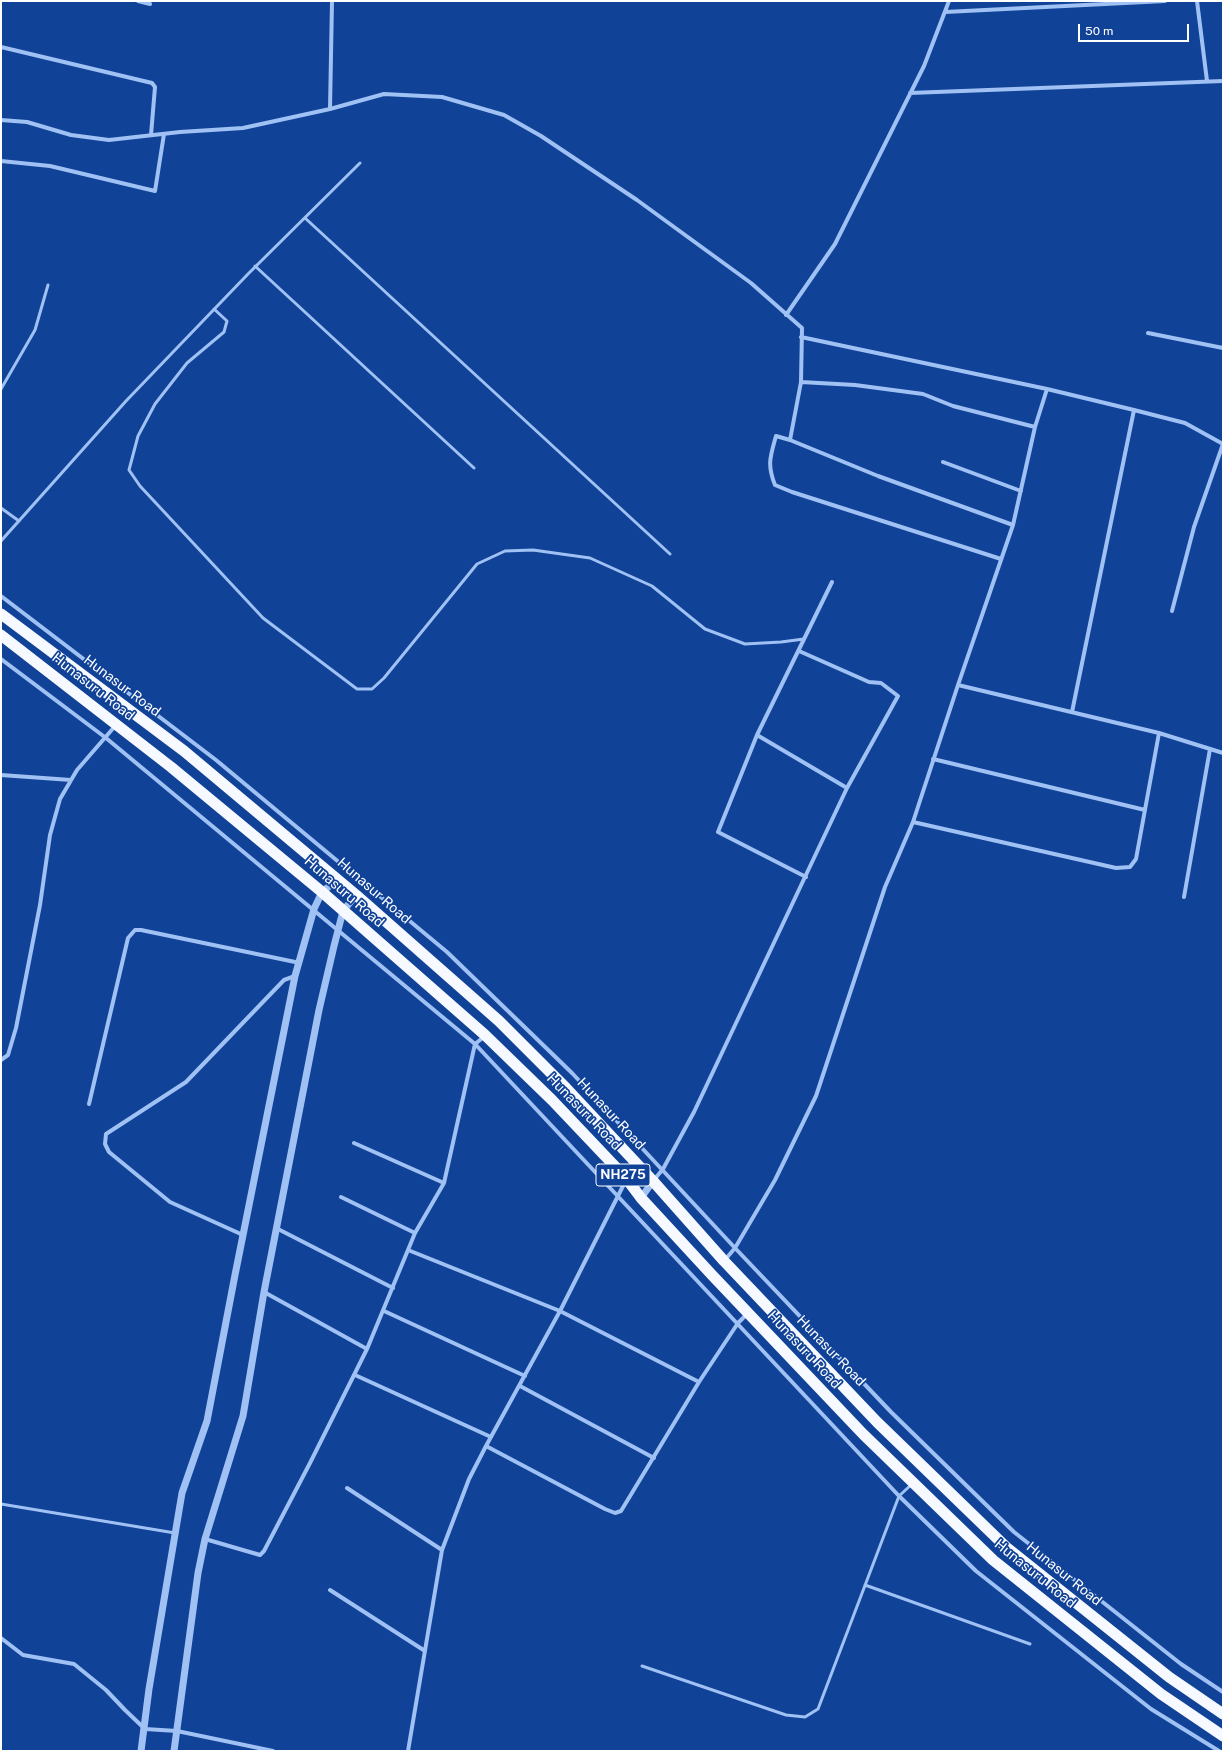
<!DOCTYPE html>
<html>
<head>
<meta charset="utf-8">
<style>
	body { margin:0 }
	#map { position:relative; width:1224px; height:1752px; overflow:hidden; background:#104297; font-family:"Public Sans",sans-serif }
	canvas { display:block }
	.frame { position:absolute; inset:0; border:2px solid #fff; pointer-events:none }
	.scale { position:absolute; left:1078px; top:24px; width:111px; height:18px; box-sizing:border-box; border:2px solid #fff; border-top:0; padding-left:5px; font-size:12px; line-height:14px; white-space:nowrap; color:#fff; -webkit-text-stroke:3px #104297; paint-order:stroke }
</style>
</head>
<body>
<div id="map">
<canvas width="1224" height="1752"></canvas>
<div class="frame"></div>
<div class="scale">50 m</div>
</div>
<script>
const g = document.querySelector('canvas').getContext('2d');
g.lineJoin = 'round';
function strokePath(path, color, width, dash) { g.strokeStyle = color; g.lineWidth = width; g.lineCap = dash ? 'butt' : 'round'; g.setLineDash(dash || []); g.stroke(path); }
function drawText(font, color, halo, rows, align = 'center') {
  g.font = font + ' "Public Sans",sans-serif'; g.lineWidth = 3.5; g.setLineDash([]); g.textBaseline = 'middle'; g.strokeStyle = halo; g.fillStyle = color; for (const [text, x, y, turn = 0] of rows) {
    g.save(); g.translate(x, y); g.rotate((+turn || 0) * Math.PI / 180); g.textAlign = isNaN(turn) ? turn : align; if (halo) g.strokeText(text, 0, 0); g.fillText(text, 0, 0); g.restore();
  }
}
const service = new Path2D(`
	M305,218L670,554
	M255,266L474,468
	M214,309L227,321L224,332L187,363L155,404L138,436L129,470L140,486L263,618L357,689H372L384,678L477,564L505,551L533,550L590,558L652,586L705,629L745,644L781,642L804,639
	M1,389L35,330L48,285
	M1,508L19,521
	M1,541L126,401L248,274L360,163
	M1,1504L175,1533
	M865,1585L1030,1644
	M642,1666L786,1715L805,1717L818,1709L899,1496L911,1485`);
const minor = new Path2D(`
	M138,1L150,4
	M1197,1L1207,81
	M945,12L1165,1
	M1,47L152,83L155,87L151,135
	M910,93L1223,81
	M330,109L332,1
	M1,120L27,122L71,135L109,140L180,132L243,128L330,109L384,94L442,97L504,115L541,136L637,200L751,283L802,328L801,382L790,440
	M1,161L50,166L155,191L164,134
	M786,315L835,244L924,66L949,1
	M1148,333L1223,348
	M801,337L1047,389L1134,410L1185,423L1223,444
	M801,382L855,385L923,394L953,406L1035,427
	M943,462L1021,491
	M1001,559L792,492L775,485C767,465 770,457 776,436L790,440L878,476L1013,525
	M1,596L216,760L447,952L572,1073L735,1248L891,1412L1014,1532L1181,1664L1223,1692
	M1172,611L1194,527L1223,444
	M1,659L106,738L475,1044L899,1496L976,1571L1151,1709L1219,1751
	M958,685L1159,733L1223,753
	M1072,712L1134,410
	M757,735L847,788
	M933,759L1145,810
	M1,775L71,780
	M913,822L1116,868L1130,867L1136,859L1159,733
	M806,877L718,832L757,735L832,582
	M1184,897L1210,749
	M1,1060L8,1055L16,1028L40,905L50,835L60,799L77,770L116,725
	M89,1104L128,938L135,930H141L300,963
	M354,1143L444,1183
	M653,1181L663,1169L694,1112L847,788L898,696L881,683L869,682L799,651
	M341,1197L415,1233
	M278,1229L393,1288
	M243,1235L170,1202L109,1152L105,1144L106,1134L186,1082L284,980L295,976
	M408,1250L560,1311L699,1382L738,1323L748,1313
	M724,1261L735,1248L775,1180L816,1096L885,887L913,822L958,685L1013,525L1035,427L1047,389
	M264,1292L367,1349L415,1233L444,1183L475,1044L485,1036
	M384,1311L525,1376
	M355,1375L491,1437
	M520,1386L654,1458
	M486,1446L605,1509L615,1513L621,1511L699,1382
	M347,1488L442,1550
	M205,1539L260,1555L264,1551L310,1463L367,1349
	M330,1590L425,1651
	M1,1638L23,1655L74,1664L106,1690L125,1710L145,1729L177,1731L273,1751
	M408,1751L442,1550L469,1479L486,1446L560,1311L626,1180`);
const tertiary = new Path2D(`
	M641,1198L653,1181
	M141,1751L149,1689L182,1493L207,1421L235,1275L295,976L314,909L322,892L337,880
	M174,1751L198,1573L205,1539L243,1416L264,1292L319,1010L334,946L343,911L356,895`);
const trunk = new Path2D(`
	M1,614L184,751L356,895L499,1021L566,1088L653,1181L724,1261L877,1422L1006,1547L1169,1677L1223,1714
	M1,635L171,767L322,892L485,1035L552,1100L626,1178L641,1198L712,1275L863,1434L993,1560L1161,1694L1223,1736`);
const shields = [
	[623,1175,54]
];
const shieldNames = [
	["NH275",623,1175]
];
const streetNames = [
	["Hunasur Road",122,686,37],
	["Hunasuru Road",93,687,38],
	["Hunasur Road",374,891,41],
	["Hunasuru Road",344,892,41],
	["Hunasuru Road",584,1112,46],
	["Hunasur Road",611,1114,47],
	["Hunasuru Road",804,1350,47],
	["Hunasur Road",831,1351,46],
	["Hunasuru Road",1035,1574,39],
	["Hunasur Road",1064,1574,39]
];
strokePath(service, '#a0c1f4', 3);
strokePath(minor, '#a0c1f4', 4);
strokePath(tertiary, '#a0c1f4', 7);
strokePath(trunk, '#f6f9ff', 11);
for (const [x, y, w] of shields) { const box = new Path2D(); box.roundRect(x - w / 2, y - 11, w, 22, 3); g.fillStyle = '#104297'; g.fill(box); strokePath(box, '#fff', 1); }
drawText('bold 13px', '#fff', null, shieldNames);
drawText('14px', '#fff', '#104297', streetNames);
</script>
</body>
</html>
